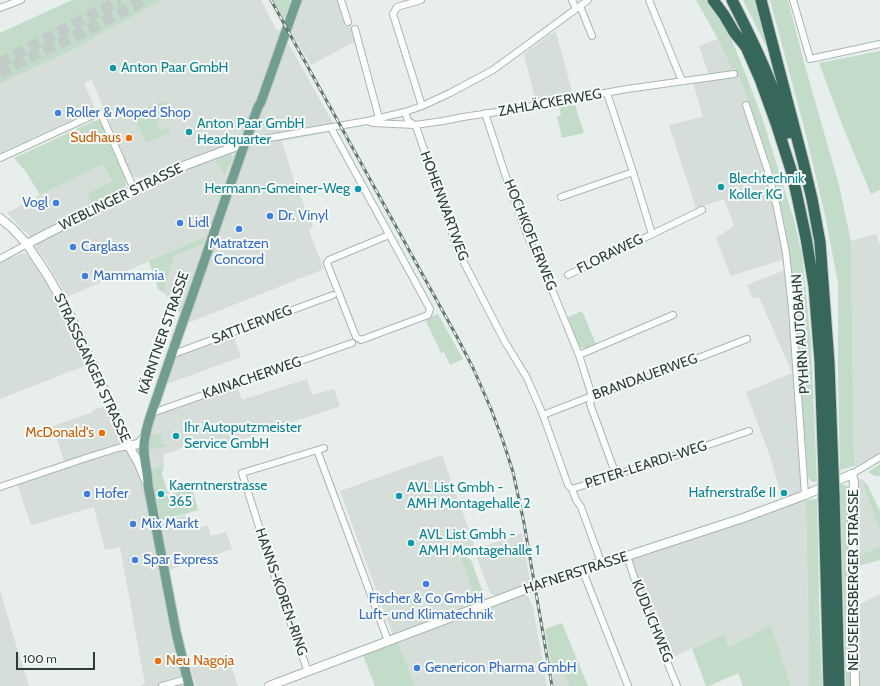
<!DOCTYPE html>
<html>
<head>
<meta charset="utf-8">
<style>
	body { margin:0 }
	#map { position:relative; width:880px; height:686px; overflow:hidden; background:#e7eeeb; font-family:Cabin,sans-serif }
	canvas { display:block }
	.scale { position:absolute; left:16px; top:652px; width:79px; height:18px; box-sizing:border-box; border:2px solid #283e37; border-top:0; padding-left:5px; font-size:12px; line-height:14px; white-space:nowrap; color:#283e37; -webkit-text-stroke:3px #f7faf9; paint-order:stroke }
</style>
</head>
<body>
<div id="map">
<canvas width="880" height="686"></canvas>
<div class="scale">100 m</div>
</div>
<script>
const g = document.querySelector('canvas').getContext('2d');
g.lineJoin = 'round';
function fill(path, color) { g.fillStyle = color; g.fill(path, 'evenodd'); }
function strokePath(path, color, width, dash) { g.strokeStyle = color; g.lineWidth = width; g.lineCap = dash ? 'butt' : 'round'; g.setLineDash(dash || []); g.stroke(path); }
function drawText(font, color, halo, rows, align = 'center') {
  g.font = font + ' Cabin,sans-serif'; g.lineWidth = 4; g.setLineDash([]); g.textBaseline = 'middle'; g.strokeStyle = halo; g.fillStyle = color; for (const [text, x, y, turn = 0] of rows) {
    g.save(); g.translate(x, y); g.rotate((+turn || 0) * Math.PI / 180); g.textAlign = isNaN(turn) ? turn : align; if (halo) g.strokeText(text, 0, 0); g.fillText(text, 0, 0); g.restore();
  }
}
const built = new Path2D(`
	M162,0H261L277,31L281,30L333,123L336,131L282,141L295,184L313,226L309,231L324,269L188,323L164,293L174,256L204,244L205,237L67,297L51,269L36,248L37,243L28,234L22,229L7,213L40,195L103,164L112,181L87,194L96,212L176,172L216,158L217,166H220L226,177L238,140L141,178L135,177L131,174L126,163L92,80L84,83L94,106L93,109L91,111L0,153V84L72,50Z
	M302,0H341L348,22L352,29L356,41L311,65L290,30Z
	M556,32L573,95L536,103L524,54L550,34Z
	M718,39L732,69L735,68L740,78L758,126L774,174L787,236L794,297L808,478L806,500L808,605L809,637V686H791L771,625L729,647L724,634L667,660L627,556L783,507L777,481L771,459L746,392L792,373L759,297L753,299L747,285L785,270L782,260L731,276L716,238L734,226L724,199L696,208L669,125L703,117L692,79L709,75L699,46Z
	M876,234L880,246V452L854,467L851,241Z
	M24,253L28,256L45,280L71,328L87,365L0,399V263L20,254Z
	M232,331L241,357L161,386L171,355Z
	M307,379L312,395L334,389L340,406L211,450L207,439L165,454L163,457L164,465L151,471L148,485L189,686H138L145,684L120,547L105,550L94,507L31,525L15,478L64,461L53,426L93,412V410L105,406L116,403L130,437L132,439H135L138,438H144L152,413L236,384L242,400Z
	M442,455L474,544L473,546L459,552L475,599L463,603L464,607L463,609L393,636L340,491Z
	M861,479L880,532V547L855,557L856,514L859,480Z
	M185,515L189,526L191,527L192,529L208,525L211,536L226,532L232,549L169,570L160,523Z
	M522,533L530,583L497,596L490,593L474,550Z
	M0,590L17,648L29,686H0Z
	M526,593L533,607L547,686H415L398,642Z
	M880,594V686H859L856,606Z
	M219,658L228,663L231,666L238,686H196L191,668Z
	M560,664L569,686H554L551,665Z`);
const green = new Path2D(`
	M72,0H162L72,50L0,84V33Z
	M273,0H291L284,20Z
	M696,0H706L731,38L746,75L762,117L794,220L802,255L811,343L817,481L812,482L808,478L794,297L787,236L774,174L740,78L735,68L732,69L718,39Z
	M743,0H755L766,46Z
	M770,0H788L805,66L839,185L851,241L854,466L840,470L838,374V283L825,215L805,131Z
	M880,51V190L871,194L843,127L819,63Z
	M162,102H165L167,103L171,114V117L157,122L160,130L168,128L170,133L146,143L133,113Z
	M575,103L578,115L584,133L562,138L557,116L561,115L559,106Z
	M100,120L125,178L126,185L125,187L112,196L93,206L87,194L112,181L103,164L40,195L26,172L14,158L94,121Z
	M231,154L233,156L225,177L220,166H217L216,159Z
	M205,237L204,244L174,256L164,293L158,289L149,261Z
	M582,311L596,344C590,346 583,351 579,346L566,318Z
	M438,314L463,359L450,365L444,352L441,353L425,319Z
	M161,434V444H165L166,447L153,449H149L151,435Z
	M880,464V476H875L868,472Z
	M164,465L162,474L167,491L171,492L165,495L155,497L151,471Z
	M861,479L867,484L880,511V532Z
	M840,484L848,486L850,493L852,686H846Z
	M192,488L198,510L161,521L156,499Z
	M817,499L819,604L822,686H809C809,624 807,562 806,500Z
	M880,547V560L855,567V557Z
	M465,557L468,558L471,560L485,598L484,601L472,605L471,601L475,599L461,558Z
	M562,623L588,686H569L561,664L551,665L545,629Z
	M771,625L791,686H743L738,673L709,686H706L692,649L724,634L729,647Z
	M398,642L415,686H375L363,655Z`);
const highwayTunnel = new Path2D(`
	M0,63L120,0
	M0,73L27,59L87,30L144,0`);
const street = new Path2D(`
	M341,0L348,22
	M421,0L397,7L393,14L422,106
	M572,0L576,9
	M649,0L682,81
	M793,0L809,55
	M580,6L592,36
	M0,8L21,0
	M355,29L379,118
	M810,59L880,44
	M607,93L633,172
	M746,105L768,171L777,208L786,253L792,308L805,495
	M405,112L408,121L415,125L417,129L458,251L506,344
	M485,113L510,189L528,237L553,292L579,355L592,396L590,404L616,475
	M368,121L373,123L415,125L443,121L463,117L510,110L627,89L734,74
	M331,128L430,309L428,315L361,340L356,337L327,263L329,260L389,235
	M245,143L275,137L367,121L405,112L422,106L450,93L493,70L588,0
	M0,158L100,112L120,157
	M121,159V160L134,189
	M561,197L633,172L652,234
	M0,259L27,244
	M568,275L702,210
	M507,345L527,378L543,415L592,396L626,385L657,374L747,339
	M171,355L333,295
	M579,355L673,315
	M152,413L352,343
	M543,415L568,485L572,489
	M317,450L388,641
	M852,474L880,457
	M0,487L86,458L118,448L129,446
	M627,556L639,592L677,686
	M601,562L581,507L576,500L572,489L699,448L749,431
	M582,569L628,686
	M308,672L280,593L242,473L324,448
	M162,686L187,679`);
const secondary = new Path2D(`
	M0,218L12,228L27,244L32,252L48,276L71,317L110,403L123,436L138,462L146,481
	M27,244L52,231L167,173L186,165L245,143
	M129,446L138,444L144,438
	M269,686L561,576L601,562L627,556L743,518L805,495L852,474L854,482L852,515L855,686`);
const primary = new Path2D(`
	M189,686L176,632L148,485C148,469 141,453 145,437C148,419 156,402 161,385C171,357 180,329 190,302C213,237 234,171 258,107L261,102L297,0`);
const highway = new Path2D(`
	M713,0L724,15L734,32L746,47L760,79L777,126L791,170L797,196L806,238L814,286L820,361L824,474
	M732,0C754,43 775,87 788,133
	M761,0L803,161L812,199L820,242L829,363L833,470
	M834,495L839,686
	M824,499L829,686`);
const rail = new Path2D(`
	M271,0L457,337L473,368L491,409L503,441L513,472L524,523L552,686`);
const highwayBridge = new Path2D(`
	M833,470L834,495
	M824,474V499`);
const markers = [
	[113,68,4,"#0f9aa8"],
	[58,113,4,"#3f7fe0"],
	[189,132,4,"#0f9aa8"],
	[129,138,4,"#e8710a"],
	[721,187,4,"#0f9aa8"],
	[358,189,4,"#0f9aa8"],
	[56,203,4,"#3f7fe0"],
	[270,216,4,"#3f7fe0"],
	[180,223,4,"#3f7fe0"],
	[239,229,4,"#3f7fe0"],
	[73,247,4,"#3f7fe0"],
	[85,276,4,"#3f7fe0"],
	[102,433,4,"#e8710a"],
	[176,436,4,"#0f9aa8"],
	[784,493,4,"#0f9aa8"],
	[87,494,4,"#3f7fe0"],
	[161,494,4,"#0f9aa8"],
	[399,496,4,"#0f9aa8"],
	[133,524,4,"#3f7fe0"],
	[411,543,4,"#0f9aa8"],
	[135,560,4,"#3f7fe0"],
	[426,584,4,"#3f7fe0"],
	[158,661,4,"#e8710a"],
	[417,668,4,"#3f7fe0"]
];
const cultureNames = [
	["Anton Paar GmbH",121,68],
	["Anton Paar GmbH",197,124],
	["Headquarter",197,140],
	["Blechtechnik",729,179],
	["Koller KG",729,195],
	["Hermann-Gmeiner-Weg",350,189,"right"],
	["Ihr Autoputzmeister",184,428],
	["Service GmbH",184,444],
	["Kaerntnerstrasse",169,486],
	["365",169,502],
	["AVL List Gmbh -",407,488],
	["AMH Montagehalle 2",407,504],
	["Hafnerstraße II",776,493,"right"],
	["AVL List Gmbh -",419,535],
	["AMH Montagehalle 1",419,551]
];
const streetNames = [
	["ZAHLÄCKERWEG",550,103,-10],
	["WEBLINGER STRASSE",121,197,-26],
	["HOHENWARTWEG",444,206,70],
	["HOCHKOFLERWEG",530,235,68],
	["FLORAWEG",610,254,-26],
	["SATTLERWEG",252,325,-21],
	["KÄRNTNER STRASSE",164,333,-71],
	["PYHRN AUTOBAHN",801,334,-94],
	["STRASSGANGER STRASSE",92,368,65],
	["BRANDAUERWEG",645,377,-20],
	["KAINACHERWEG",252,378,-19],
	["PETER-LEARDI-WEG",646,465,-18],
	["HAFNERSTRASSE",576,573,-18],
	["NEUSEIERSBERGER STRASSE",854,580,-90],
	["HANNS-KOREN-RING",281,592,71],
	["KUDLICHWEG",652,621,68]
];
const shopNames = [
	["Roller & Moped Shop",66,113],
	["Vogl",48,203,"right"],
	["Dr. Vinyl",278,216],
	["Lidl",188,223],
	["Matratzen",239,244,"center"],
	["Concord",239,260,"center"],
	["Carglass",81,247],
	["Mammamia",93,276],
	["Hofer",95,494],
	["Mix Markt",141,524],
	["Spar Express",143,560],
	["Fischer & Co GmbH",426,599,"center"],
	["Luft- und Klimatechnik",426,615,"center"],
	["Genericon Pharma GmbH",425,668]
];
const foodNames = [
	["Sudhaus",121,138],
	["McDonald's",94,433],
	["Neu Nagoja",166,661,"left"]
];
fill(built, '#d5ded9');
fill(green, '#c3dcc9');
strokePath(highwayTunnel, '#c1cbc7', 11, [11, 5.5]);
strokePath(street, '#aab6b1', 8);
strokePath(secondary, '#a4b5ae', 10);
strokePath(primary, '#c3c9c7', 11);
strokePath(highway, '#c3c9c7', 13);
strokePath(street, '#fff', 6);
strokePath(secondary, '#fff', 8);
strokePath(primary, '#719e90', 9);
strokePath(highway, '#37675b', 11);
strokePath(rail, '#637972', 3);
strokePath(rail, '#f7faf9', 1.5, [4.5]);
strokePath(highwayBridge, '#c3c9c7', 13, []);
strokePath(highwayBridge, '#37675b', 11);
for (const [x, y, r, color] of markers) { const dot = new Path2D(); dot.arc(x, y, r, 0, 2 * Math.PI); g.fillStyle = color; g.fill(dot); strokePath(dot, '#f7faf9', 1.5); }
drawText('14px', '#0d838f', '#f7faf9', cultureNames, 'left');
drawText('14px', '#283e37', '#f7faf9', streetNames);
drawText('14px', '#366cbe', '#f7faf9', shopNames, 'left');
drawText('14px', '#c56008', '#f7faf9', foodNames, 'right');
</script>
</body>
</html>
